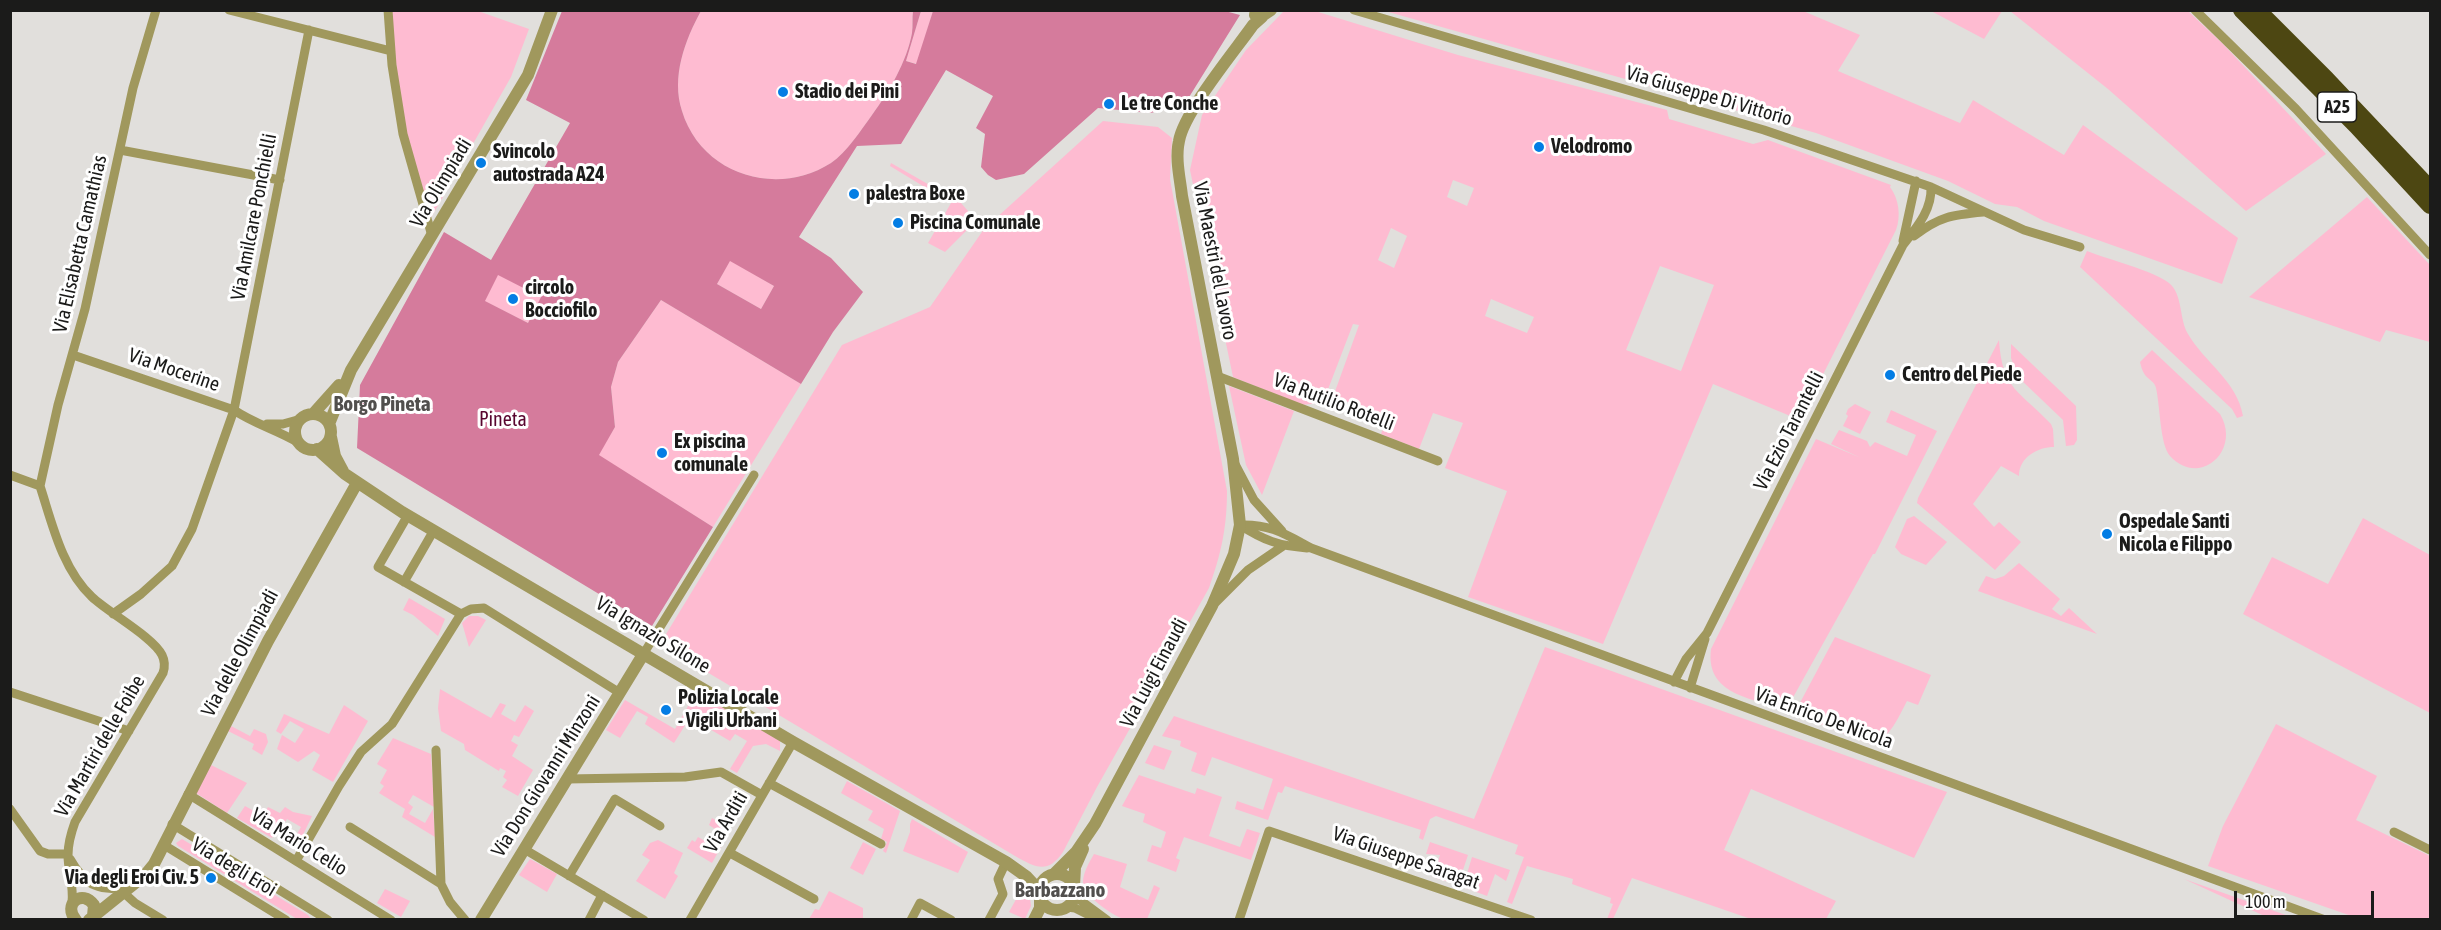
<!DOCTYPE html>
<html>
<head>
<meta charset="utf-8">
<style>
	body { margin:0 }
	#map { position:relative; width:2441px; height:930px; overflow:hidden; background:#e1dfdc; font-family:"Asap Condensed",sans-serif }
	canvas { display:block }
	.frame { position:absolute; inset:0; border:12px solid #1b1b1a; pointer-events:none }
	.scale { position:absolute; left:2234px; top:891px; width:140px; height:27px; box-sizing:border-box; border:3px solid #1b1b1a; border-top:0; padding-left:8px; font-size:18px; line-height:21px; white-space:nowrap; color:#1b1b1a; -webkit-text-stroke:4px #fff; paint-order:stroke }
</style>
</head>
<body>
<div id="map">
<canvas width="2441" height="930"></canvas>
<div class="frame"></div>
<div class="scale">100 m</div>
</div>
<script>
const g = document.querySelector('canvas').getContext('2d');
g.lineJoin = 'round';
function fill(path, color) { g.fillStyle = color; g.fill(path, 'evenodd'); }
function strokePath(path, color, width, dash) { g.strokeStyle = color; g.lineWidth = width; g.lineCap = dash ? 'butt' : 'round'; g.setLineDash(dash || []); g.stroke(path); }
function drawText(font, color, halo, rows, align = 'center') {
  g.font = font + ' "Asap Condensed",sans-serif'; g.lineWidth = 6; g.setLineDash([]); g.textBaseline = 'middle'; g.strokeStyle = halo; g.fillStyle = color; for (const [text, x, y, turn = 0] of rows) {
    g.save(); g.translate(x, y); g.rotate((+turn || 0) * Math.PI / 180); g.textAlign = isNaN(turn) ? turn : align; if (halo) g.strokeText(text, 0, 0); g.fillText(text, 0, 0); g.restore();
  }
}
const green = new Path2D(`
	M391,11H478L529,29L511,77L428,223L403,134Z
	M701,11H913C912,18 913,26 912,33C907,61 889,92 872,115C861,130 847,152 831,163C776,198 701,174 682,111C671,77 685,40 701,11Z
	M921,11H933L917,64L906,61Z
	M1284,11H1315L1458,55L1667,110L1669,119L1753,144L1768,140L1891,185L1890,187C1899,199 1901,216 1896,230L1800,420L1713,384L1603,644L1468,597L1507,491L1445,468L1463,423L1433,413L1419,449L1381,434L1388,416L1333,397L1359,325L1353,324L1327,392L1318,403L1302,405L1233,377L1190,170L1202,115L1246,50ZM1453,180L1474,188L1467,206L1447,197ZM1391,228L1407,236L1394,268L1378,260ZM1660,266L1714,285L1681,371L1626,350ZM1491,299L1534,317L1527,333L1485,316Z
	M1385,11H1803L1860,35L1838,71L1960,123L1973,100L2064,155L2083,125L2238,238L2222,284L2044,221L2017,207L1995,204L1948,181L1816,133Z
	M1931,11H2002L1984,39Z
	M2010,11H2188L2223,44L2326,154L2246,211L2108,89Z
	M1103,121L1158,127L1172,138L1170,179L1227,491C1227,528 1221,554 1209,588L1097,787L1063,852C1048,874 1036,868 1015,856L660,644L842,345L930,307L984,229Z
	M891,163L961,203L968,211V229L945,252L928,243L951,203L890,166Z
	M2367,197L2430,265V342L2386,330L2380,342L2249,297Z
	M2087,251C2107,259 2154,271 2169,283C2183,294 2179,319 2188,334C2205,363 2237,381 2243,416L2237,418L2232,409L2080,267Z
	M730,260L774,286L761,309L717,284Z
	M498,274L541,297L528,323L484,301Z
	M661,300L801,384L713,527L598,455L615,427L611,387L618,362Z
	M1999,340C2002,390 2020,391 2051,424L2053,429L2054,447C2038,447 2019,457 2019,476L2001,466L1973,504L1994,527L1999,522L2021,542L1995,570L1917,503L1918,498Z
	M2011,344L2076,406L2077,440L2074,445L2066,446L2063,420L2018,377L2011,358Z
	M2152,350L2220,414C2242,451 2199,488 2170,456C2160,445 2160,405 2156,388C2155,382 2149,380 2145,375C2142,371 2141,366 2140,362Z
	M1229,386L1294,411L1262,495L1246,465Z
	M1855,404L1871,412L1860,434L1843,426L1848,416L1846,414L1848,409Z
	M1891,410L1937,431L1875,554H1873L1786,710C1752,698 1705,695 1711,649L1816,439L1861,458L1831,444L1839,430L1867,441L1870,447L1875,442L1907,456L1916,435L1886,422Z
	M1914,516L1947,542L1926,565L1901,554L1895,547L1907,519Z
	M2363,518L2430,555V713L2243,614L2272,557L2328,584Z
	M2019,563L2060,599L2052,609L2061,616L2069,608L2097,634L1978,591L1986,576L1995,579L2004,576Z
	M409,598L445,619L438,636L413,615L403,610Z
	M469,616H478L486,620L469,647L462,623Z
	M1835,637L1931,675L1918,705L1907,701C1898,718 1891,736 1873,745L1794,714Z
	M1545,647L1947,792L1914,858L1751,789L1724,850L1836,901L1826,919H1751L1632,878L1613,919H1607L1613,904L1610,903L1611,898L1572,884L1573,879L1527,866L1512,904L1507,902L1524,857L1515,854L1518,845L1436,816L1430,819L1423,840L1419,838L1421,830L1285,786L1282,793L1278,792L1268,820L1235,809L1237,801L1263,810L1273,779L1212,757L1205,776L1191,771L1197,753L1180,746L1181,741L1162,736L1174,716L1474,819Z
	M440,689L491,718L500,703L506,705L501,714L515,722L525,705L534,711L519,737L514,735L511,741L518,745L512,756L533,770L518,796L502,787L507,780L503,777L506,771L500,768L499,771L465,750L464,744L441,731L438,708Z
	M696,692L780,741V751L766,744L753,746L737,773L730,769L747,741L735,734L730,741L701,724L705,717L694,711L674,743L645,724L648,717L637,711L620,738L606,730L625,700L675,729Z
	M344,705L368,721L333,782L312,770L320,755L314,751L298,762L277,749L282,735L295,743L304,729L290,721L281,734L276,731L284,714L329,734Z
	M2276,724L2377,776L2356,820L2430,856V919H2360L2208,866L2223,826Z
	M231,726L250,736L254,729L266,734L268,742L262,755L252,749L254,744L228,731Z
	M393,738L431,754L434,807L413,795L408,803L413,807L409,814L425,823L433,809L435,837L402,817L405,809L379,793L384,786L380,783L387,770L377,764Z
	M1154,745L1172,751L1164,770L1145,763Z
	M211,765L247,783L227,813L196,793Z
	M1139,775L1195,794L1197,788L1222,797L1209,836L1240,847L1247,829L1260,833L1251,860L1184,837L1176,858L1180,860L1176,872L1147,861L1152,845L1161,848L1166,832L1143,822L1145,814L1122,806Z
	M847,781L900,811L886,853L883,851L887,842L881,839L884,829L868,820L873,811L841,793Z
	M245,806L263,816L268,807L280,813L285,807L293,812L312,816L302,837L297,834L301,827L287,819L283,825L280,824L272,838L237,818Z
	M712,818L731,829L712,863L687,848L692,840L695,842L698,837L707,842L715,829L709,825Z
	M912,819L968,852L958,873L903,851L910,832V824Z
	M182,839L308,915L311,919H297L178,846L176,843Z
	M658,840L683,853L674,873L678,876L665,899L636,881L650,860L642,855L650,843Z
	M863,842L876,849L863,875L850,868Z
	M1430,842L1468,855L1458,885L1433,877L1440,855L1426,854Z
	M1094,854L1127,864L1120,887L1148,900L1154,885L1160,888L1147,919C1140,920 1133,921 1127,920C1116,918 1085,897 1083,885C1082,874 1089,863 1094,854Z
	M1472,857L1510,870L1506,881L1495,874L1487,896L1463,887Z
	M530,859L557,874L547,892L519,875Z
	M2184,879L2297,919H2271Z
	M1024,885L1029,890L1031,906L1025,919L1009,912Z
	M385,889L410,901L401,917L377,903Z
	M829,891L863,908V919H809L815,909L819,910Z`);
const forest = new Path2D(`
	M1225,11L1240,15L1186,102L1151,113L1098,108L1024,174L996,180L988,175L981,167L985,134L976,128L993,96L946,70L901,144L857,146L799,237L831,258L863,292L833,332L801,384L661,300L618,362L611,387L615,427L599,455L713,527L652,626L357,448L360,385L444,232L491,260L570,123L526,100L562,11H701C685,40 671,77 682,111C701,174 776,198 831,163C847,152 861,130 872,115C889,92 907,61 912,33C913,26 912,18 913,11H921L906,61L916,64L933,11ZM730,261L774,286L761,309L717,284ZM498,275L541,297L528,323L485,301Z`);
const minor = new Path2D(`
	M229,10L391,51
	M388,10L392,65L403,134L432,236
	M1354,10L1764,130L1931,187L2024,230L2080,247
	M2195,10L2296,109L2430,255
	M120,150L280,180
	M1914,236C1940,216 1952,215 1984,212
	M1903,241L1916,181
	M73,355L234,410C254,424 278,430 299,443
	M1217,376L1438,461
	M267,424H283L301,419
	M1235,464L1254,500L1282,531
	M10,475L40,486
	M40,486L58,405L85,309L133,88L156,10
	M40,486C52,523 62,569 92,597C109,613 153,637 162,655C165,661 165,667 163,673L75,822C71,833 68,843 68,855C68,871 74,886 72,903
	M408,515L378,567L461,614
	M1240,525C1271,524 1285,534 1311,548L2325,920
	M1240,525C1263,540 1279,546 1307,548
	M404,582L434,530
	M1216,602L1248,570L1283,546
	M113,614L141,594L172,566L192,529L234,410L309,30
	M644,653L754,475
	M1674,682L1686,659L1707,633L1903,245C1917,227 1932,210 1931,187
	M1690,688L1705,639
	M10,692L129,731
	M436,750L441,884L450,902L465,920
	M567,779L685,777L721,772L762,795
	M769,783L881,844
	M188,794L391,920
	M10,809L40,851L48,854H68
	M172,824L328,920
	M350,827L441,884
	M2394,832L2430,850
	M164,845L286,920
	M524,849L644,920
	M730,853L814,899
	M70,859C85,886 101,893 130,886
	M296,861L339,786L361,752L392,724L461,614L471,609L484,608L620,693
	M569,876L615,799L660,826
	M124,893L135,903L163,920
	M1075,894L1080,900L1107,920
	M1067,907L1075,908L1099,920
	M589,920L602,895
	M690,920L793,742
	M911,920L920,903L951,920
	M989,920L1003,894L998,879L1006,862
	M1239,920L1269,831L1531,920`);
const tertiary = new Path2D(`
	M1256,10L1255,15L1259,18L1271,10
	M313,414L339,385
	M295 432a18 18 0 1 1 36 0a18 18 0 1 1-36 0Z
	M329,424L351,370L528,75L552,10
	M331,437L335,456L343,471
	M317,449L345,474L402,512L793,742L1006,862L1027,877L1039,890
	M1039 892a18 18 0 1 1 36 0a18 18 0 1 1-36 0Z
	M1054,874L1076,852L1095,824L1212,606L1234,554L1240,525L1233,459L1182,196C1180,178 1175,159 1179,141C1184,112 1234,52 1253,25L1262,17
	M1074,886L1075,867L1083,849
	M76,920C62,905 82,888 94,905L93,916
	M89,920L145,875L154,864L268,641L357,483
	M481,920L644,653
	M1034,920L1040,908V898`);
const motorway = new Path2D(`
	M2241,10L2356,126L2430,206
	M2258,10L2327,79L2430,188`);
const markers = [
	[783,92,6,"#037de4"],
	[1109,104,6,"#037de4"],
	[1539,147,6,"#037de4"],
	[481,163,6,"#037de4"],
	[854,194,6,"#037de4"],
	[898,223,6,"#037de4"],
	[513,299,6,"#037de4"],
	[1890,375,6,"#037de4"],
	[662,453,6,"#037de4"],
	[2107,534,6,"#037de4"],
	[666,710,6,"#037de4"],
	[211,878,6,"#037de4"]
];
const shields = [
	[2337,107,39]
];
const shieldNames = [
	["A25",2337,107]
];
const poiNames = [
	["Stadio dei Pini",795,92],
	["Le tre Conche",1121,104],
	["Velodromo",1551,147],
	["Svincolo",493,152],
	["autostrada A24",493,175],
	["palestra Boxe",866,194],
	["Piscina Comunale",910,223],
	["circolo",525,288],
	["Bocciofilo",525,311],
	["Centro del Piede",1902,375],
	["Ex piscina",674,442],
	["comunale",674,465],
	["Ospedale Santi",2119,522],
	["Nicola e Filippo",2119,545],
	["Polizia Locale",678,698],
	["- Vigili Urbani",678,721],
	["Via degli Eroi Civ. 5",199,878,"right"]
];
const streetNames = [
	["Via Giuseppe Di Vittorio",1709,96,16],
	["Via Olimpiadi",441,183,-59],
	["Via Amilcare Ponchielli",254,217,-79],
	["Via Elisabetta Camathias",80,244,-77],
	["Via Maestri del Lavoro",1215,261,79],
	["Via Mocerine",174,370,19],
	["Via Rutilio Rotelli",1334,402,21],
	["Via Ezio Tarantelli",1789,431,-63],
	["Via Ignazio Silone",653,635,31],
	["Via delle Olimpiadi",240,653,-62],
	["Via Luigi Einaudi",1154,673,-62],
	["Via Enrico De Nicola",1824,718,20],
	["Via Martiri delle Foibe",100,746,-60],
	["Via Don Giovanni Minzoni",546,776,-58],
	["Via Arditi",726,822,-60],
	["Via Mario Celio",299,842,32],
	["Via Giuseppe Saragat",1406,858,19],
	["Via degli Eroi",234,867,31]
];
const parkNames = [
	["Pineta",503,420]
];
const neighbourhoodNames = [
	["Borgo Pineta",382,404],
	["Barbazzano",1060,890]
];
fill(green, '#febbd1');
fill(forest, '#d57b9c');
strokePath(minor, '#a0985d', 9);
strokePath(tertiary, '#a0985d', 12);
strokePath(motorway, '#4d4712', 16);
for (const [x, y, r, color] of markers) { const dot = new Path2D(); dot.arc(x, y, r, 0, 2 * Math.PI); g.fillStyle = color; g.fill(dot); strokePath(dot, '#fff', 2); }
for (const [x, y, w] of shields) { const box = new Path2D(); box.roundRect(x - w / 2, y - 15, w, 30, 4.5); g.fillStyle = '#fff'; g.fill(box); strokePath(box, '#1b1b1a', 1.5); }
drawText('bold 18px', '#1b1b1a', null, shieldNames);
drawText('bold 20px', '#1b1b1a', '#fff', poiNames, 'left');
drawText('20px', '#1b1b1a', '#fff', streetNames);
drawText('20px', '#58052f', '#fff', parkNames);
drawText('bold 21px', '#514f4d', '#fff', neighbourhoodNames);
</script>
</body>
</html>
